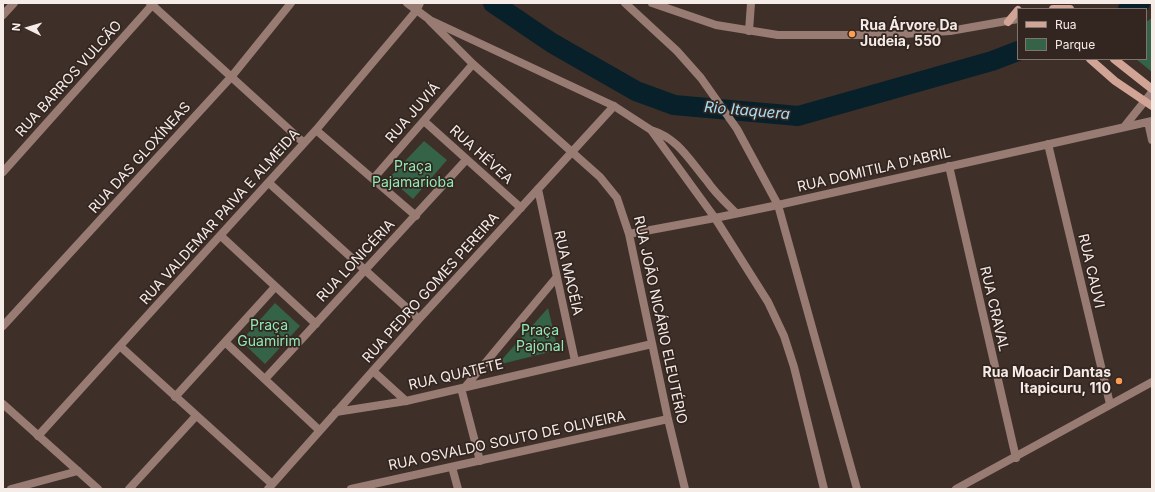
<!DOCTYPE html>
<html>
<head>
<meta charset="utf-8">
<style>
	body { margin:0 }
	#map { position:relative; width:1155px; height:492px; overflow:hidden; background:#3e2f29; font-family:Inter,sans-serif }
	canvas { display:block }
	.frame { position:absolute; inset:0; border:4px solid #f5ebe7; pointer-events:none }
	.legend { position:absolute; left:1017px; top:8px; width:130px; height:52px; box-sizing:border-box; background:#332520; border:1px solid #817470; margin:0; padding:5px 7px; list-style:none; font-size:12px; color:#f5ebe7 }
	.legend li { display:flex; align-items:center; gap:8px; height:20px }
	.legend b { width:20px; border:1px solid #817470 }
	.north { position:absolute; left:8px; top:8px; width:40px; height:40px; -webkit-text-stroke:3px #332520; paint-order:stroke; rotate:275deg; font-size:11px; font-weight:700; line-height:16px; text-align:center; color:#f5ebe7 }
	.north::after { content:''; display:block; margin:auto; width:14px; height:18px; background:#f5ebe7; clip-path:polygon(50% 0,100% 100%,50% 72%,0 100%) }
</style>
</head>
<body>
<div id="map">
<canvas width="1155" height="492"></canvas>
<div class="frame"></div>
<ul class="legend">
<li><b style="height:5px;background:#d2a496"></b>Rua</li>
<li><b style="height:11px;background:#356348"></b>Parque</li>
</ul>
<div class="north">N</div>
</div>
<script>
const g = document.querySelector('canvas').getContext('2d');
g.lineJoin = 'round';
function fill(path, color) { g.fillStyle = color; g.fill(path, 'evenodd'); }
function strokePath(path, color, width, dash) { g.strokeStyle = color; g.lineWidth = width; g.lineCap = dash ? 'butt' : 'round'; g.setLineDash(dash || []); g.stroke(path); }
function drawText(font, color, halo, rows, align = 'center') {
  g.font = font + ' Inter,sans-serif'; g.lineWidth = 3.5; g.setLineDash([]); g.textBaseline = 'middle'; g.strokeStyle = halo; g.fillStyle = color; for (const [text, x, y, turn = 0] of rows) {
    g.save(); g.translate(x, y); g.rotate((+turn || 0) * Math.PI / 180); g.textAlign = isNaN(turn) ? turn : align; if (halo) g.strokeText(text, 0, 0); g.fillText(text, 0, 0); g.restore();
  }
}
const green = new Path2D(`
	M1152,18V72L1136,59H1146V22Z
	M424,141L447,160L413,199L389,178Z
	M275,303L300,326L265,364L241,341Z
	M548,308L558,350L497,365Z`);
const river = new Path2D(`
	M493,3L552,43L636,91L674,105L798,116L992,61L1018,51
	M1128,9L1140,3`);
const pedestrian = new Path2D(`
	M373,371L406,401
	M452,467L458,489`);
const minor = new Path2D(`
	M150,3L304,143
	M3,15L14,3
	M430,21L473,64L600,177L617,198L629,234L668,419L685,489
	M749,31L751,3
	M424,121L521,208
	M1148,122L1152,140
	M1124,127L1152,92
	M316,130L416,216
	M1048,144L1110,404
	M949,166L1016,458
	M3,172L154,3
	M373,179L473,64
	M269,183L419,319
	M538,189L575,361
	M778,205L1152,121
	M629,234L715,218
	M221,236L316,324
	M3,326L232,76L291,3
	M225,342L319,430
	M121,347L272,484
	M265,379L466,160
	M466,386L556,278
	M461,388L480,461
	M175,397L275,287
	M336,412L406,401L652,344
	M38,436L316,130L416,11L420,3
	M11,489L78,471
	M129,489L196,416
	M268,489L419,319L614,106
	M351,489L668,419`);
const tertiary = new Path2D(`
	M407,3L430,20L614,106L651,130L715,218L768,302L784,336L794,367L824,489
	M625,3L677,51L701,78L737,129L778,205L857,489
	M652,3L716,25L778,35H888L950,31L1018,19
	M651,130C678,138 690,161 707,181C715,193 726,203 736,213
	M715,218L778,205
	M3,404L98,489
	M956,489L1152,382`);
const secondary = new Path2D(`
	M1053,9H1070
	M1008,22L1018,10
	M1090,59L1115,81L1152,106
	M1114,59L1152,89`);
const markers = [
	[852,34,4,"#fc9e52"],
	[1119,381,4,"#fc9e52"]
];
const poiNames = [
	["Rua Árvore Da",860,26],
	["Judeia, 550",860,42],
	["Rua Moacir Dantas",1111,373,"right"],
	["Itapicuru, 110",1111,389,"right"]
];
const streetNames = [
	["RUA BARROS VULCÃO",69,79,-48],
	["RUA JUVIÁ",413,113,-49],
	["RUA HÉVEA",481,155,42],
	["RUA DAS GLOXÍNEAS",140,158,-48],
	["RUA DOMITILA D'ABRIL",874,170,-13],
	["RUA VALDEMAR PAIVA E ALMEIDA",220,217,-48],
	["RUA LONICÉRIA",356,261,-47],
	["RUA CAUVI",1091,271,77],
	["RUA MACÉIA",568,273,77],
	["RUA PEDRO GOMES PEREIRA",431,288,-48],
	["RUA CRAVAL",994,309,77],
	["RUA JOÃO NICÁRIO ELEUTÉRIO",660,320,78],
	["RUA QUATETE",456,375,-13],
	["RUA OSVALDO SOUTO DE OLIVEIRA",507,441,-12]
];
const parkNames = [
	["Praça",413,167],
	["Pajamarioba",413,183],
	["Praça",269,326],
	["Guamirim",269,342],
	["Praça",540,331],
	["Pajonal",540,347]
];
const waterNames = [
	["Rio Itaquera",747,111,5]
];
fill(green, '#356348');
strokePath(river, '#082029', 20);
strokePath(pedestrian, '#987b72', 8);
strokePath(minor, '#987b72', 8);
strokePath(tertiary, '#987b72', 8);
strokePath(secondary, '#d2a496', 8);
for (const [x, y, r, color] of markers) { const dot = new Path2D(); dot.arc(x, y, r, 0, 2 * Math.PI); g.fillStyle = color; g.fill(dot); strokePath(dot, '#332520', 1.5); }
drawText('bold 14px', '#f5ebe7', '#332520', poiNames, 'left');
drawText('14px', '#f5ebe7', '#332520', streetNames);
drawText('14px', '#90eab4', '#332520', parkNames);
drawText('italic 15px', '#a5e1f9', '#332520', waterNames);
</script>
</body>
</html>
